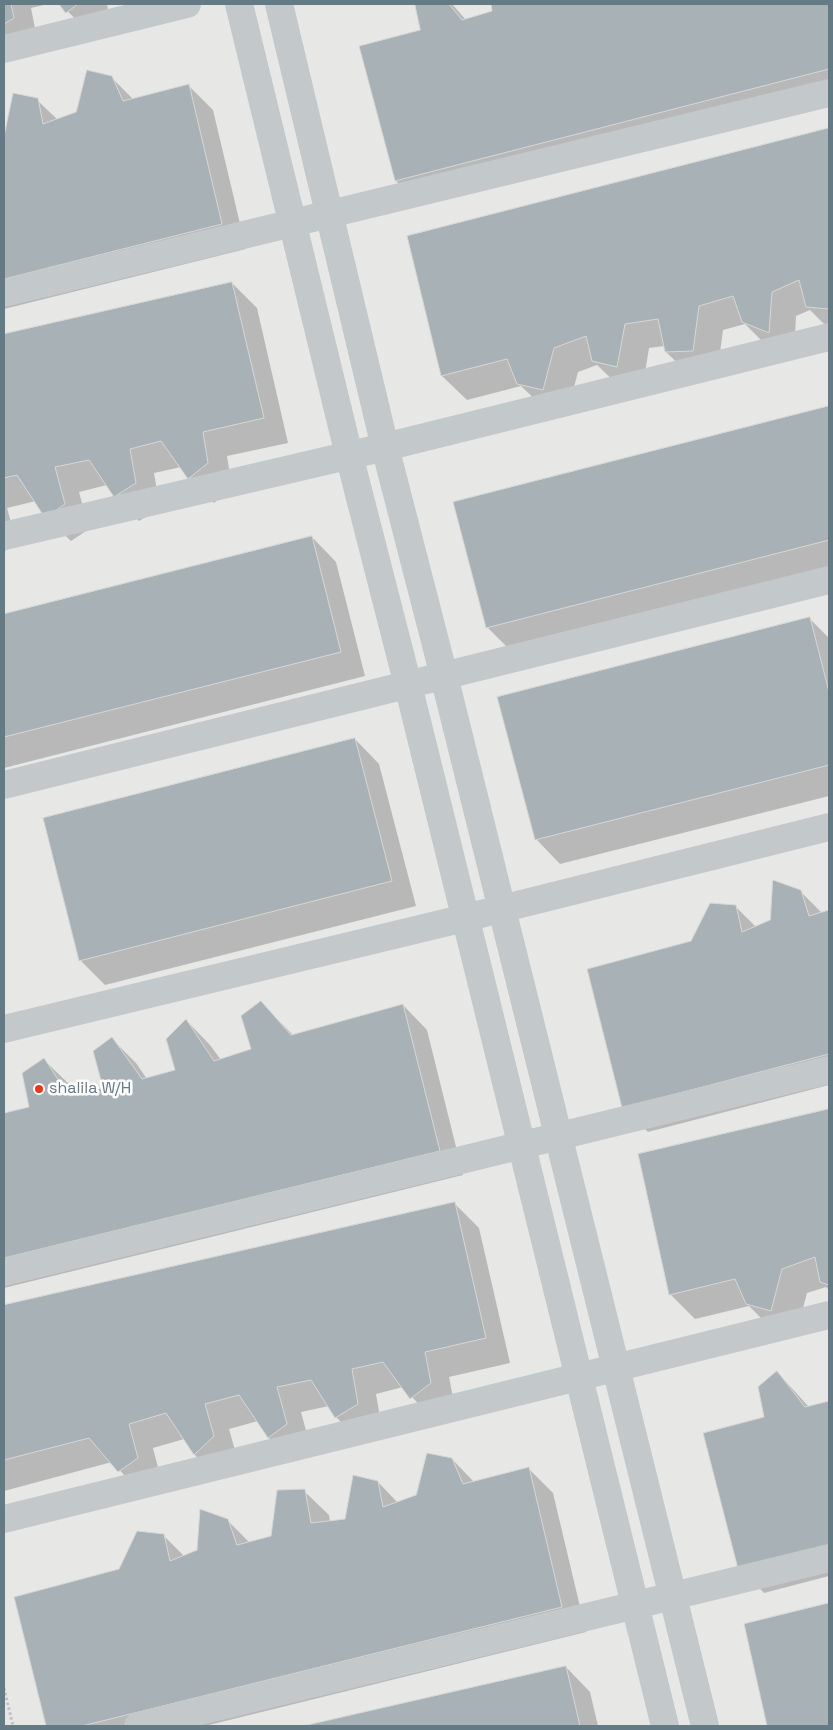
<!DOCTYPE html>
<html>
<head>
<meta charset="utf-8">
<style>
	body { margin:0 }
	#map { position:relative; width:833px; height:1730px; overflow:hidden; background:#f6f6f2; font-family:"Space Grotesk",sans-serif }
	canvas { display:block }
	.frame { position:absolute; inset:0; border:5px solid #647a85; pointer-events:none }
</style>
</head>
<body>
<div id="map">
<canvas width="833" height="1730"></canvas>
<div class="frame"></div>
</div>
<script>
const g = document.querySelector('canvas').getContext('2d');
g.lineJoin = 'round';
function fill(path, color) { g.fillStyle = color; g.fill(path, 'evenodd'); }
function strokePath(path, color, width, dash) { g.strokeStyle = color; g.lineWidth = width; g.lineCap = dash ? 'butt' : 'round'; g.setLineDash(dash || []); g.stroke(path); }
function drawText(font, color, halo, rows, align = 'center') {
  g.font = font + ' "Space Grotesk",sans-serif'; g.lineWidth = 5; g.setLineDash([]); g.textBaseline = 'middle'; g.strokeStyle = halo; g.fillStyle = color; for (const [text, x, y, turn = 0] of rows) {
    g.save(); g.translate(x, y); g.rotate((+turn || 0) * Math.PI / 180); g.textAlign = isNaN(turn) ? turn : align; if (halo) g.strokeText(text, 0, 0); g.fillText(text, 0, 0); g.restore();
  }
}
const built = new Path2D(`
	M4,4H829V1726H4Z`);
const shadow = new Path2D(`
	M4,4H48L31,8L38,43L4,42Z
	M61,4H107L110,22L92,37Z
	M416,4H452L466,20L494,12L492,4H829V100L420,205L396,181L421,31Z
	M111,77L134,100L188,85L213,110L246,249L4,309V137L37,100L58,120L77,113Z
	M829,129V329L810,310L796,316L794,356L768,347L745,324L723,330L717,376H691L666,352L665,346L649,348L642,391L618,385L597,365L578,372L567,414L544,408L521,386L467,400L442,376L408,237Z
	M232,283L257,308L288,443L227,456L232,488L214,503L181,467L154,473L160,508L139,521L115,496L107,485L79,492L89,529L71,541L46,517L36,501L7,508L16,541L4,552V335Z
	M829,408V571L512,652L487,627L455,503Z
	M312,537L336,562L365,676L4,768V615Z
	M809,618L829,638V796L560,864L536,839Z
	M355,739L379,764L416,906L105,985L80,960Z
	M800,891L822,913L829,911V1085L648,1132L623,1107L692,942L735,906L757,928L771,921Z
	M261,1003L293,1035L403,1005L427,1030L463,1175L4,1288V1115L30,1108L44,1060L69,1084L76,1096L105,1089L112,1039L136,1063L147,1079L177,1071L186,1020L210,1045L221,1060L252,1050Z
	M829,1111V1290L826,1287L807,1293L796,1335L772,1329L749,1306L695,1319L670,1294L639,1155Z
	M454,1203L479,1228L510,1363L449,1377L455,1408L436,1423L403,1387L376,1394L382,1429L361,1442L336,1417L329,1406L301,1412L311,1449L293,1462L269,1438L258,1421L229,1429L238,1461L219,1479L195,1455L184,1439L153,1448L162,1483L144,1496L112,1462L4,1491V1307Z
	M777,1372L809,1407L829,1402V1576L764,1593L740,1568L765,1418Z
	M452,1459L474,1482L528,1468L553,1493L586,1632L205,1726H47L15,1597L120,1570L163,1535L184,1556L198,1550L227,1520L250,1543L272,1536L304,1491L329,1515L330,1522L346,1520L378,1482L398,1503L417,1496Z
	M829,1604V1726H768L745,1625Z
	M566,1667L590,1692L598,1726H309Z`);
const building = new Path2D(`
	M4,4H11L14,18L4,24Z
	M59,4H78L66,13Z
	M415,4H449L462,20L492,11L491,4H829V69L395,181L359,46L420,30Z
	M87,70L112,76L123,101L189,84L222,224L4,279V136L13,93L38,98L43,124L76,112Z
	M829,128V309L806,307L799,280L772,292L769,333L742,322L733,296L699,306L693,351L665,352L658,319L625,324L617,367L592,361L586,336L554,348L543,390L517,384L507,359L441,376L407,236Z
	M232,282L264,418L203,432L208,463L188,479L161,441L130,449L136,483L114,497L89,460L55,467L65,504L45,518L17,475L4,478V334Z
	M829,406V540L486,628L453,502Z
	M312,536L341,652L4,737V614Z
	M810,617L829,692V765L535,840L497,697Z
	M355,738L392,881L79,961L43,818Z
	M773,880L801,890L809,916L829,910V1054L622,1108L587,969L691,941L710,903L736,905L742,932L770,920Z
	M261,1001L291,1035L403,1004L440,1151L4,1258V1113L29,1107L22,1073L44,1058L69,1096L103,1088L93,1051L112,1037L142,1079L175,1070L166,1039L186,1019L214,1061L251,1049L241,1016Z
	M829,1109V1285L820,1282L815,1257L782,1269L771,1311L746,1304L735,1279L669,1295L638,1154Z
	M455,1202L486,1338L425,1352L431,1383L410,1399L383,1362L352,1369L358,1404L335,1418L311,1380L277,1387L287,1424L268,1438L239,1395L205,1404L214,1436L194,1455L166,1413L129,1424L138,1458L118,1472L89,1438L4,1460V1305Z
	M777,1371L805,1407L829,1401V1545L738,1569L703,1433L764,1417L758,1387Z
	M427,1453L452,1458L463,1484L529,1467L562,1607L82,1726H46L14,1597L119,1569L137,1531L164,1534L170,1561L197,1550L200,1509L228,1519L237,1545L271,1536L277,1490L305,1489L311,1523L345,1519L353,1475L378,1481L383,1507L416,1495Z
	M829,1603V1726H767L744,1624Z
	M566,1666L580,1726H303Z`);
const path = new Path2D(`
	M4,1688L13,1726`);
const minor = new Path2D(`
	M239,4L349,455L408,685L665,1726
	M279,4L385,447L444,676L705,1726
	M4,49L187,4
	M4,293L829,93
	M4,536L385,447L829,337
	M4,785L829,580
	M4,1029L465,918L829,827
	M4,1272L829,1070
	M4,1519L829,1315
	M138,1726L829,1558`);
const markers = [
	[39,1089,5,"#ea381e"]
];
const poiNames = [
	["shalila W/H",49,1089]
];
fill(built, '#e7e7e6');
fill(shadow, '#0003');
fill(building, '#a8b2b6');
strokePath(building, '#d7d7d5', 1);
strokePath(path, '#bfc1c3', 3, [2.5, 2.5]);
strokePath(minor, '#c3c8ca', 28);
for (const [x, y, r, color] of markers) { const dot = new Path2D(); dot.arc(x, y, r, 0, 2 * Math.PI); g.fillStyle = color; g.fill(dot); strokePath(dot, '#fff', 2); }
drawText('16px', '#647a85', '#fff', poiNames, 'left');
</script>
</body>
</html>
